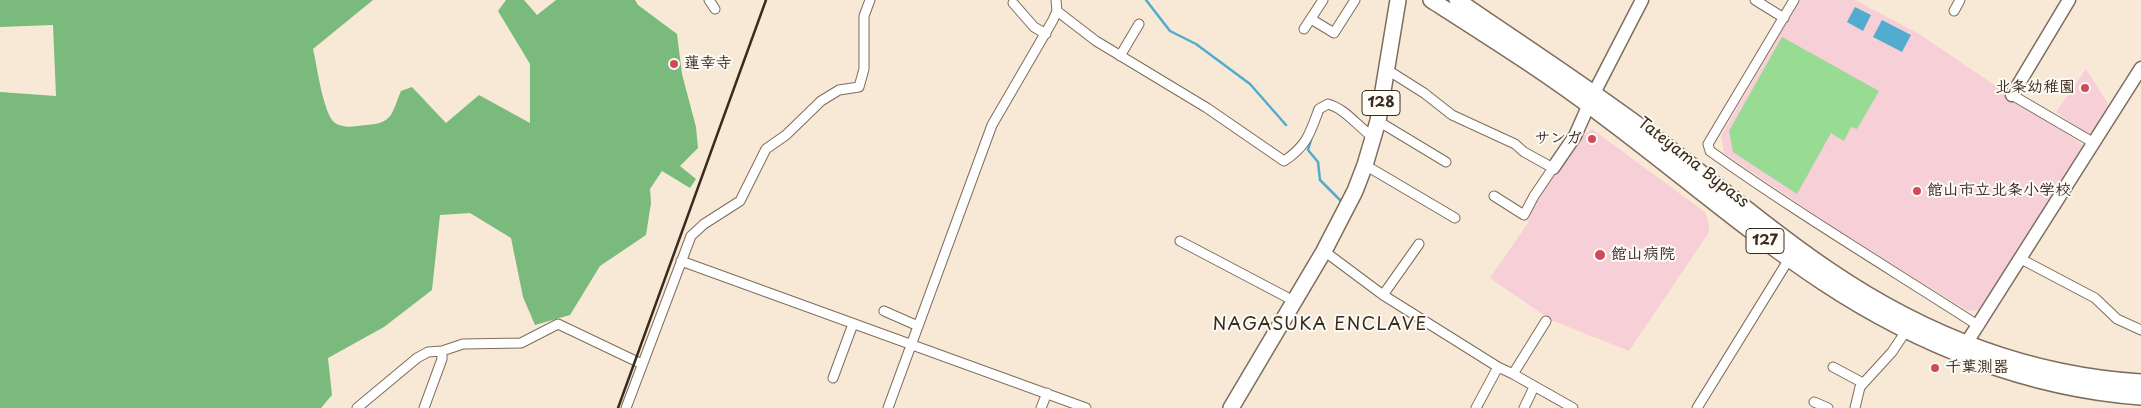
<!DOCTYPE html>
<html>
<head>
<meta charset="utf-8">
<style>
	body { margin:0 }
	canvas { display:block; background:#f7e9d5 }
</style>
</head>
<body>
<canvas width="2141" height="408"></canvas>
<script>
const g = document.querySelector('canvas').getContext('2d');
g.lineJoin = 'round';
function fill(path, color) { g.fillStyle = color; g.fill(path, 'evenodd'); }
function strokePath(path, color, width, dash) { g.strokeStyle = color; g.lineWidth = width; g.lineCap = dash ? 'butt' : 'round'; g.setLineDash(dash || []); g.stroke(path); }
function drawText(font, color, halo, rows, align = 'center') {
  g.font = font + ' "Playpen Sans","Klee One",sans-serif'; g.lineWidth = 4; g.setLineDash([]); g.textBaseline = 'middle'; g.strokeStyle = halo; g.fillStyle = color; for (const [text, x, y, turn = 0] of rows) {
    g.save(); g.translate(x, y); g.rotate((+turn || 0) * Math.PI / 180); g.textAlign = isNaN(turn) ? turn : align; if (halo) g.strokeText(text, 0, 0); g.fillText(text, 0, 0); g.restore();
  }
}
const built = new Path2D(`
	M1800,0H1855L1919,34L2083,145L1980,310L1968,311L1834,228L1724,153L1721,136Z
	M2086,69L2110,107L2090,136L2056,112Z
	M1592,129L1705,212L1708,220L1709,232L1629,351L1551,320L1490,278L1528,223L1535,198L1581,137Z`);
const green = new Path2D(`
	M1782,37L1879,91L1857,129L1851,127L1844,141L1831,133L1797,194L1733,152L1729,131Z`);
const forest = new Path2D(`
	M0,0H373L313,49C317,65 323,114 335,123C344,129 356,126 366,125C393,123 391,115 401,91L412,87L446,123L479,95L530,123V64L498,11L506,0H524L537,15L556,0H635L638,5L677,34L682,74L696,127L698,148L680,166L696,179L690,188L662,171L650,189L651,203L646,235L600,266L570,315L535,325L523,297L511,238L470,213L440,215L432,290L384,327L328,358L332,395L321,408H0V92L56,96L53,25L0,27Z`);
const water = new Path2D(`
	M1855,7L1871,15L1863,31L1847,22Z
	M1882,20L1911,35L1902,52L1873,37Z`);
const stream = new Path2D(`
	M1146,0L1170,31L1196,44L1250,84L1286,125
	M1311,140L1308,150L1318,162L1320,180L1341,201`);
const street = new Path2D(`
	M709,0L715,9
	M1755,0L1784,18
	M1794,0L1708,144L1710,151C1797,213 1889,268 1979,326
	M1013,3L1034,27L1046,34
	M1057,11L1096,41L1207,108L1284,161C1307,146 1310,133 1319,109L1328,104C1346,109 1358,127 1374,138
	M1954,11L1960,0
	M1311,19L1334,33L1355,0
	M1304,29L1323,0
	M1120,56L1139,24
	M1386,69L1424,93L1452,115L1515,144L1524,152L1553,168L1534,196L1524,215L1494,196
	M2012,95L2094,143
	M1378,121L1446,162
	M1365,165L1455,218
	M1180,241L1294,301
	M1324,251L1383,295L1498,367L1513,374L1573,408
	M2021,259L2095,298L2117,319L2141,330
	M681,261L1086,408
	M1383,295L1419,244
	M884,311L918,326
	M1833,367L1863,383
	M1513,374L1546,321
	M833,378L853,324
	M1814,402L1828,408
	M357,408L417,358L428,352L442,351L463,344L521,343L558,324L642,364
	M424,408L442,359V351
	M626,408L691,236L704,224L740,201L766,149L786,135L821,101L839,90L859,87L864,69V16L870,0
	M888,408L992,125L1053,20L1057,11L1056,0
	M1041,408L1047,393
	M1476,408L1498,367
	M1524,408L1534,387
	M1697,408L1789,259
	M1855,408L1860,387L1892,352L1906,331`);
const secondary = new Path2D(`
	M2012,95L2069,0
	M1553,168L1575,136L1594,93L1642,0
	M1962,350L2141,68`);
const highway = new Path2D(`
	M1431,0C1489,37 1548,74 1603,116C1677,171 1747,232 1824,283C1918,345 2028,389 2141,397
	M1457,0C1524,46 1592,90 1657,139C1715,182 1769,230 1829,270C1923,334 2027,375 2141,382
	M1231,408L1324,251L1355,191L1365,165L1378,121L1398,0`);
const rail = new Path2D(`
	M618,408L766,0`);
const markers = [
	[674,64,5,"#d1495b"],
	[2085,88,5,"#d1495b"],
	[1592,139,5,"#d1495b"],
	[1917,191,5,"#d1495b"],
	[1600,255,6,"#d1495b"],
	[1935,368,5,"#d1495b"]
];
const shields = [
	[1381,103,38],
	[1765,241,38]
];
const shieldNames = [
	["128",1381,103],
	["127",1765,241]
];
const poiNames = [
	["蓮幸寺",684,64],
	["北条幼稚園",2075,88,"right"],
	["サンガ",1582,139,"right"],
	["館山市立北条小学校",1927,191],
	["館山病院",1611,255],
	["千葉測器",1945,368]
];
const streetNames = [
	["Tateyama Bypass",1693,163,38]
];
const neighbourhoodNames = [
	["NAGASUKA ENCLAVE",1320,325]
];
fill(built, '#f6cfd7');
fill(green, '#98db93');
fill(forest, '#7abb7d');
fill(water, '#52acd0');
strokePath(stream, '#52acd0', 2.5);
strokePath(street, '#7d6d5e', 11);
strokePath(secondary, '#7d6d5e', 15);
strokePath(highway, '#7d6d5e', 18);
strokePath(street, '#fff', 9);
strokePath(secondary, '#fff', 12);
strokePath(highway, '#fff', 15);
strokePath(rail, '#3b2a1e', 2.5);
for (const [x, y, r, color] of markers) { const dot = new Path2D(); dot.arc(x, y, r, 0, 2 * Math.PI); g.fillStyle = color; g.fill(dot); strokePath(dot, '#fdfcf7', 2); }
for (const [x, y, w] of shields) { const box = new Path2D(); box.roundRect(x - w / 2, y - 12.5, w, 25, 4); g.fillStyle = '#fdfcf7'; g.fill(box); strokePath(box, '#3b2a1e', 1); }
drawText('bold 15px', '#3b2a1e', null, shieldNames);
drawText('bold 16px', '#3b2a1e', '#fdfcf7', poiNames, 'left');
drawText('16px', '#3b2a1e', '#fdfcf7', streetNames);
g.letterSpacing = '1px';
drawText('18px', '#3b2a1e', '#fdfcf7', neighbourhoodNames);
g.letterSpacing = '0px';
</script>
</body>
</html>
